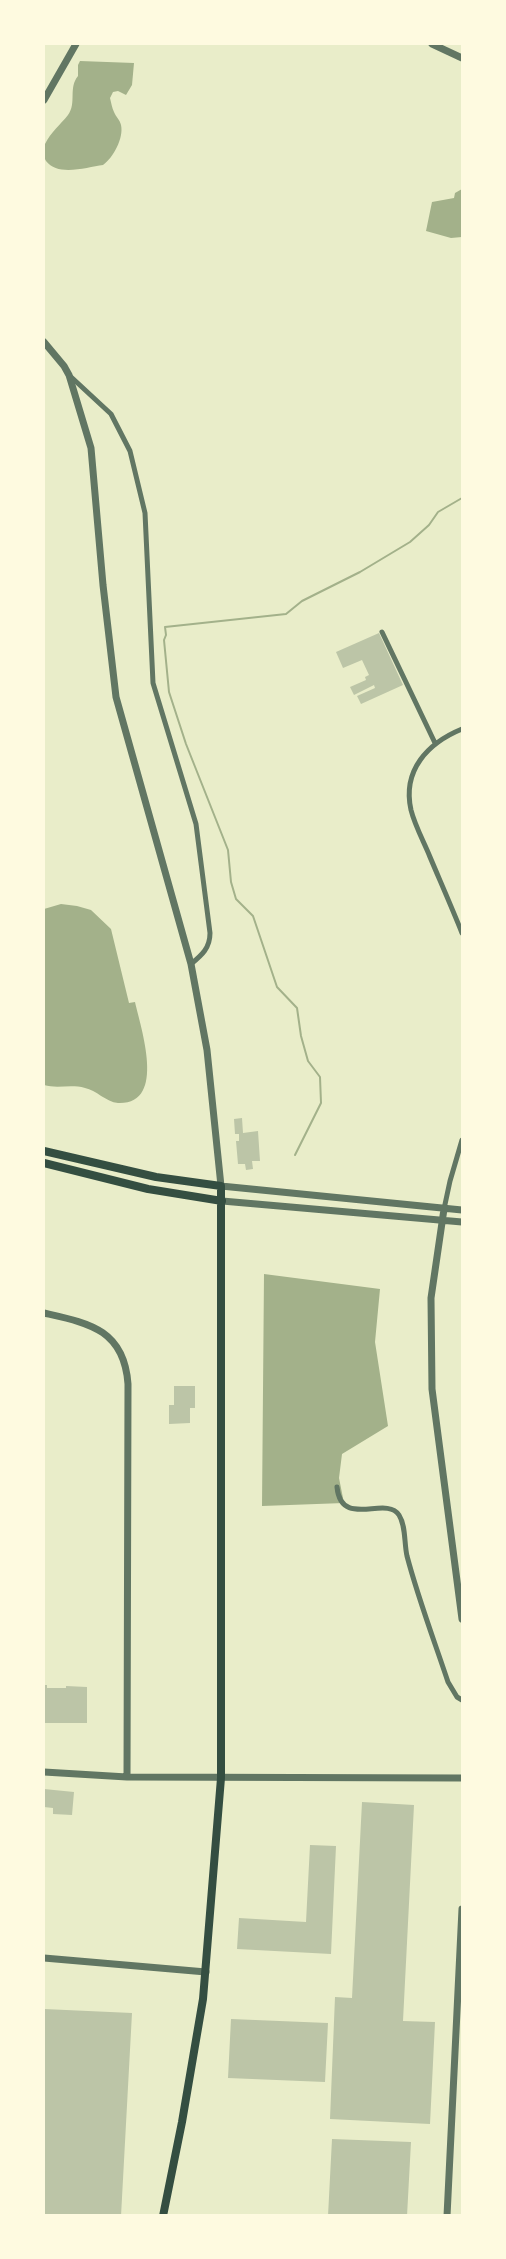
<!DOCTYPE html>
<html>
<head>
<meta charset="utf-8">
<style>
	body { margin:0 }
	#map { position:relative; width:506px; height:2259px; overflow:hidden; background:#e9edc9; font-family:Rubik,sans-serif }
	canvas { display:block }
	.frame { position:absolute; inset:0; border:45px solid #fefae0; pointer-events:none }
</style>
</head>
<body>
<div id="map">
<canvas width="506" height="2259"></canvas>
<div class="frame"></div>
</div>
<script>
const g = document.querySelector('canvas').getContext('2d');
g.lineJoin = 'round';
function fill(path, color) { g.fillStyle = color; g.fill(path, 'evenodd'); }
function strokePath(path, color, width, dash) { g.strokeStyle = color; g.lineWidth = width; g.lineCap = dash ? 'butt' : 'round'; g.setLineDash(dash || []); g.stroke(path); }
const water = new Path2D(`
	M80,61L134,63L132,85L126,95L118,91L113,92L110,98C111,102 112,108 114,112C116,117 120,120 121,125C124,138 113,158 103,165C87,167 58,177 46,161C43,156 42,149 45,144C51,132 60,125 68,115C77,103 68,88 78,76V65Z
	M462,189V237L451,238L426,231L432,202L454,198L455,193Z
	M61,904L77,906L91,910L111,929L129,1003L135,1002C141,1029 167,1105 118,1103C106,1102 96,1090 85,1088C71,1084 57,1089 44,1085V909Z
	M264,1274L380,1289L375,1342L388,1426L342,1454L339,1478L344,1503L262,1506Z`);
const stream = new Path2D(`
	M295,1155L321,1103L320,1077L308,1061L301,1036L297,1008L277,987L253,916L236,899L231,882L228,850L186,744L169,692L164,640L166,635L165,627L286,614L302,601L360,572L410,542L429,525L438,512L462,498`);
const building = new Path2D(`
	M379,633L403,685L361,704L357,696L375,688L374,685L354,695L350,687L366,680L365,677L369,675L362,660L343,668L336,652Z
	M242,1118L243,1133L258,1131L260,1161H252L253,1169L246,1170L245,1164H238L236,1141H239V1134H235L234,1119Z
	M174,1386H195V1408H190V1423L169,1424V1405H174Z
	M44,1685H47V1688H66V1686L87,1687V1723H44Z
	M44,1789L74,1792L72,1815L53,1814V1808L44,1807Z
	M362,1802L414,1805L403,2021L435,2022L430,2124L330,2119L335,1997L352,1998Z
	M310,1845L336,1846L331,1954L237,1949L239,1918L306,1922Z
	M44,2009L132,2013L121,2216H44Z
	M231,2019L328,2023L325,2082L228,2078Z
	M332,2139L411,2142L407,2216H328Z`);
const minor = new Path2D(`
	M70,376L111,414L130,451L145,513L153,683L196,824L210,933C210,948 202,955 191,964
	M382,632L435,743
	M462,729C428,743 402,770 411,810C415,826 424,842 430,857C441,883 452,908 462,933
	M444,1209L450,1181L462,1140
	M337,1487C341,1529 386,1495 399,1515C406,1526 404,1543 407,1556C418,1598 434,1640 448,1682L457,1697L462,1700`);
const tertiary = new Path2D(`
	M432,44L462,58
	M44,100L76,44
	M44,342L64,366L69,375L91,448L103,585L116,697L191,964L207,1050L221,1186L462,1210
	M222,1201L462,1222
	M444,1209L431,1298L432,1389L462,1619
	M44,1313C88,1323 124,1329 128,1384L127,1777L44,1772
	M127,1777L462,1778
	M44,1958L206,1972
	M447,2216L462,1909`);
const secondary = new Path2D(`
	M44,1151L156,1177L221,1186V1778L203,1999L182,2122L163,2216
	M44,1163L148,1189L222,1201`);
fill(water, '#a3b18a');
strokePath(stream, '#a3b18a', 2);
fill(building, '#bcc5a7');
strokePath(minor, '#617663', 5);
strokePath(tertiary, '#617663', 7);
strokePath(secondary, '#344e41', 8);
</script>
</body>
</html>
